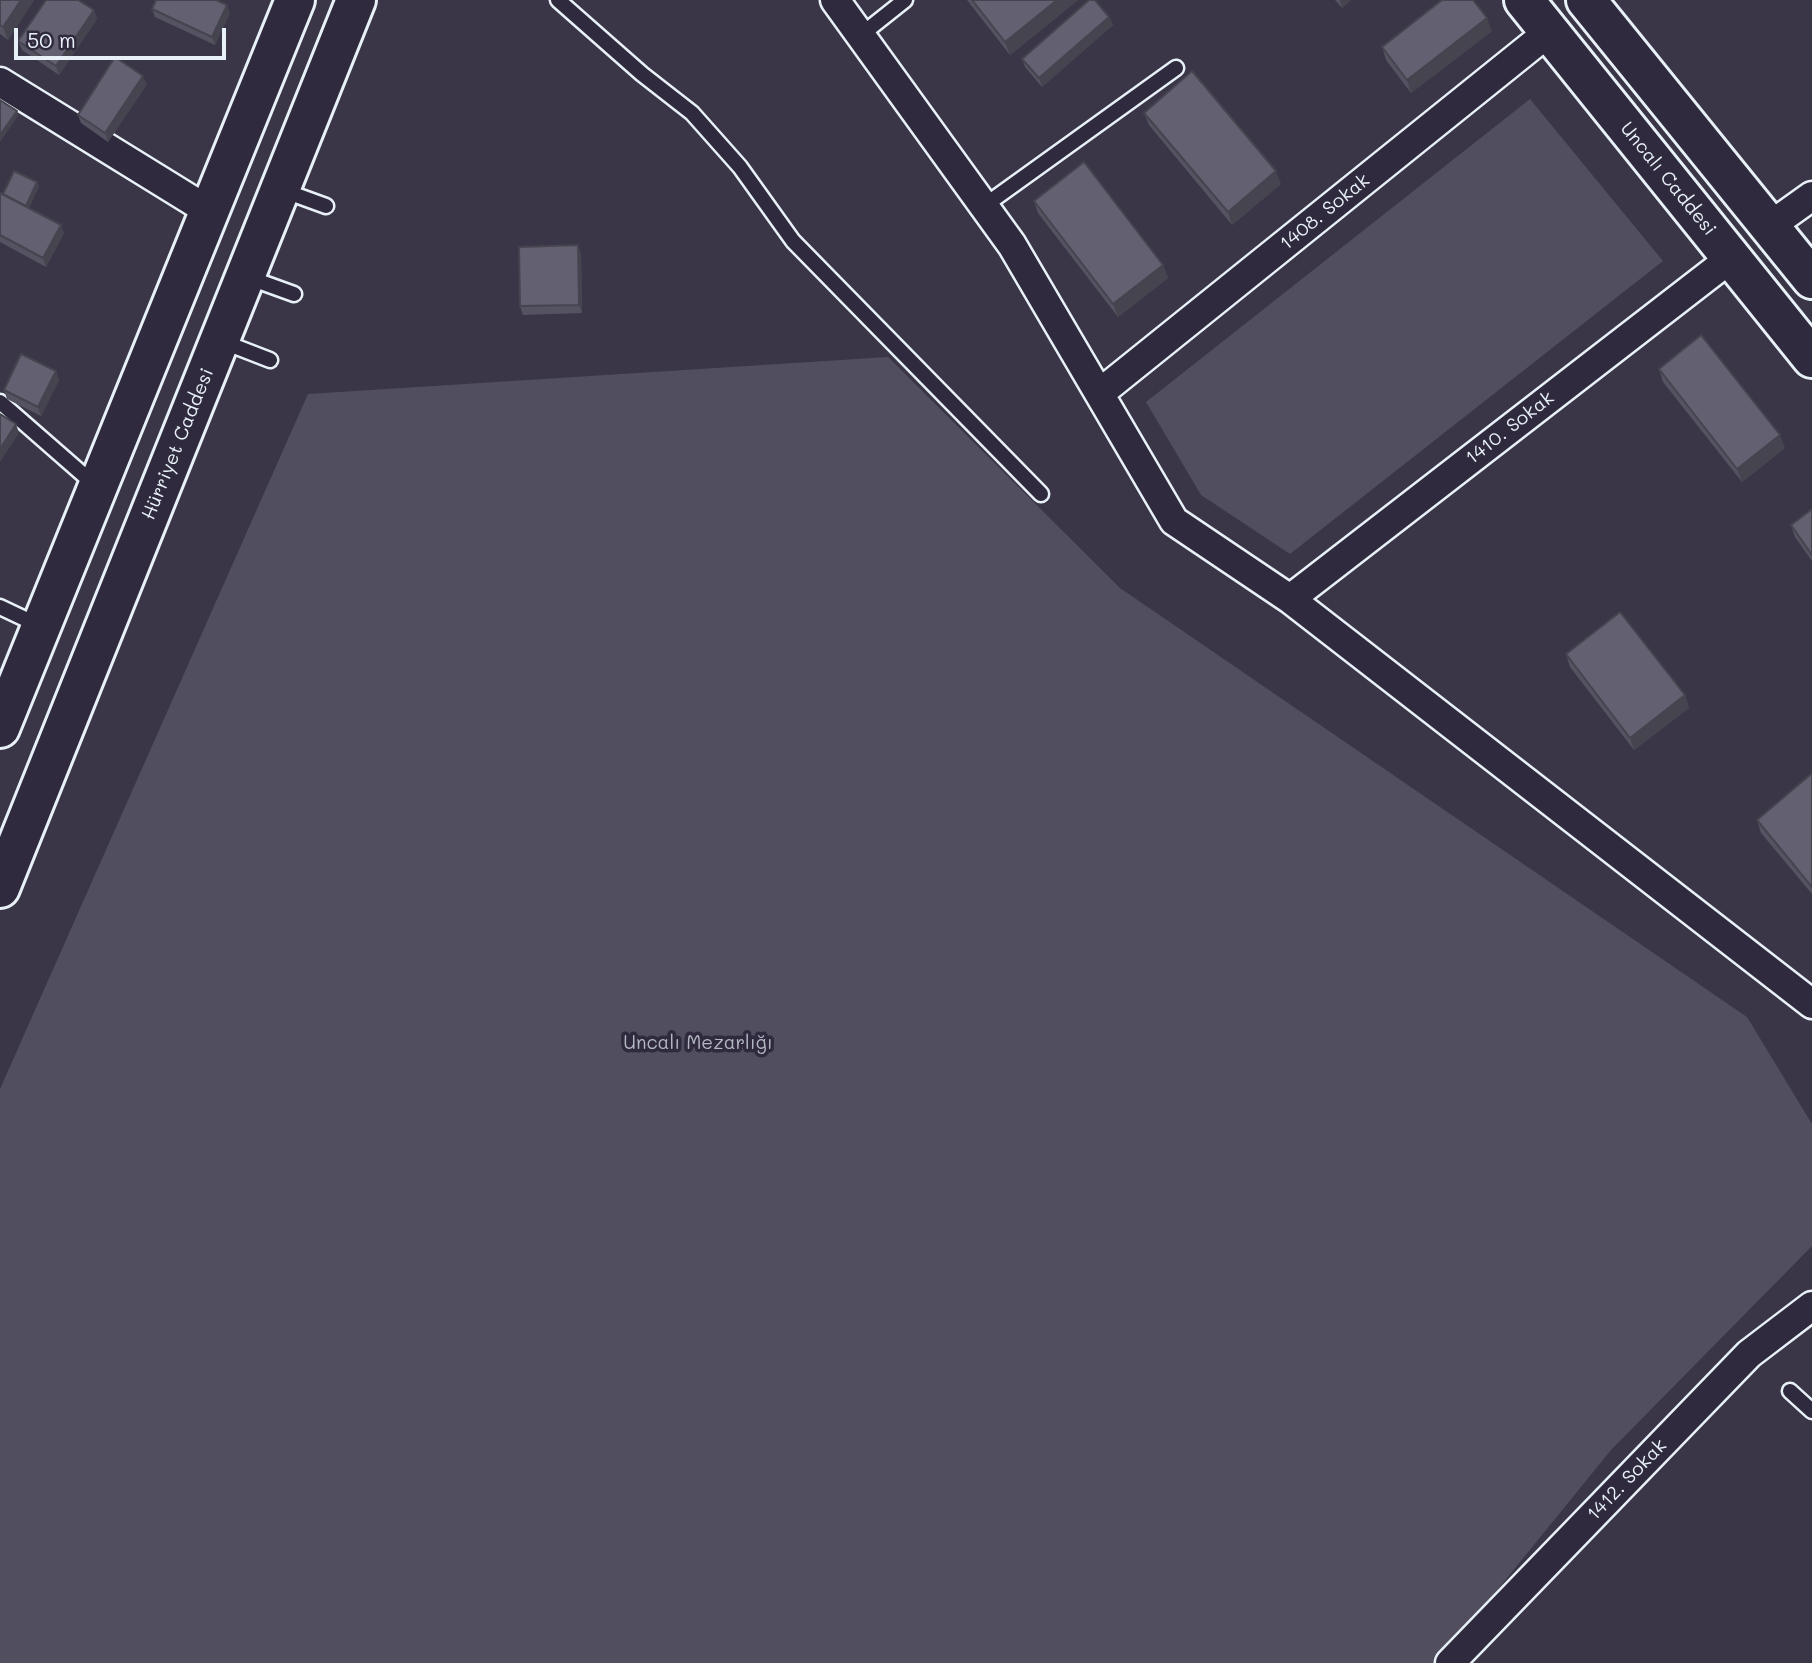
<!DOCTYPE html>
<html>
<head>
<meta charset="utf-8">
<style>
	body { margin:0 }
	#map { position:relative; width:1812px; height:1663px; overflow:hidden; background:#3a3648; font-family:Mali,sans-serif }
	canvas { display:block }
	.scale { position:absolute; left:14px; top:28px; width:212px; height:32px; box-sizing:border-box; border:4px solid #e8f1f8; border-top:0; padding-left:9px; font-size:21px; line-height:24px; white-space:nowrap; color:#e8f1f8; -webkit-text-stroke:5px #2f2a3d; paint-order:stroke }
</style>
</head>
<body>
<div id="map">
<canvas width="1812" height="1663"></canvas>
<div class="scale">50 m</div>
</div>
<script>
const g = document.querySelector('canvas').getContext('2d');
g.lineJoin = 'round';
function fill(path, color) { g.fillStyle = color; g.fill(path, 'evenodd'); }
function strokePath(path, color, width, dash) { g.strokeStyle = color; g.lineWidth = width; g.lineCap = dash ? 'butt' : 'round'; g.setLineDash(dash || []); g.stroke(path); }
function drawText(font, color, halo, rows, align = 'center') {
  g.font = font + ' Mali,sans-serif'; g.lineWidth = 7; g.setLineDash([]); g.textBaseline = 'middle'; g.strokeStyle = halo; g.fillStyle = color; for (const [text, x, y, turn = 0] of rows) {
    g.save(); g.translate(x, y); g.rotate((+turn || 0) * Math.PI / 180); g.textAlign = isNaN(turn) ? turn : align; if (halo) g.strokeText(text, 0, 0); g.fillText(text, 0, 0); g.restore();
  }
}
const green = new Path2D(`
	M1530,99L1663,261L1290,554L1201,495L1146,402Z
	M888,357L1120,588L1747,1017L1812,1124V1246L1611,1450L1438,1663H0V1089L308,394Z`);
const service = new Path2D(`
	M558,0L642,74L692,113L740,167L793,241L1041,494
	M861,35L905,0
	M282,190L326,206
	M984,206L1176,68
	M247,277L294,294
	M221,341L270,360
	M0,402L87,478L98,485
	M0,607L40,626
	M1790,1391L1812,1411`);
const minor = new Path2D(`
	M835,0L1012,245L1174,521L1290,599L1812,1004
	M0,82L209,211
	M1770,226L1812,196
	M1100,393L1550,31
	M1290,599L1731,258
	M1450,1663L1749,1354L1812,1306`);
const primary = new Path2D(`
	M1524,0L1812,358
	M1586,0L1812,279`);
const trunk = new Path2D(`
	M0,728L295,0
	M0,888L356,0`);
const wall = new Path2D(`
	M0,0H34L8,40L0,34Z
	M967,0H1078L1010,55Z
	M1335,0H1351L1342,8Z
	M152,9L230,13L215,45L155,17Z
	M94,10L97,19L59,75L22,50L18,41Z
	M1109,17L1113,25L1042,87L1025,67L1022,59Z
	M1492,31L1411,93L1386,60L1382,47Z
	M147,84L108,142L81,123L78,115Z
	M1144,113L1281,184L1232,225L1149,125Z
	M37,182L39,186L29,208L64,233L46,267L0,242V194H3Z
	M1034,201L1163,265L1168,278L1118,317L1038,213Z
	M581,254L582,313L523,315L520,306Z
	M1659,369L1785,448L1742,482L1663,382Z
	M56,371L59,380L41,416L7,399L4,390Z
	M1812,509V561L1795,537L1791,525Z
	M1566,654L1685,695L1689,708L1634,750L1570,667Z
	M1812,775V894L1761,833L1757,820Z`);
const shadedWall = new Path2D(`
	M21,0H34L8,40L3,27Z
	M1057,0H1078L1010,55L1005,42Z
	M1340,0H1351L1342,8Z
	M227,5L230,13L215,45L212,37Z
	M94,10L97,19L59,75L56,66Z
	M1109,17L1113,25L1042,87L1039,78Z
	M1487,18L1492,31L1411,93L1407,80Z
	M143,76L147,84L108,142L105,133Z
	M17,111L18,116L0,142V135Z
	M1276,171L1281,184L1232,225L1228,212Z
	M37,182L39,186L27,212L25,208Z
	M61,225L64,233L46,267L43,258Z
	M578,245L581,254L582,313L579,305Z
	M1163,265L1168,278L1118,317L1113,304Z
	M56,371L59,380L41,416L38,407Z
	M16,424L19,433L0,462V449Z
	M1780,435L1785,448L1742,482L1737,469Z
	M1685,695L1689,708L1634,750L1630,738Z`);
const building = new Path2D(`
	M0,0H21L3,27L0,25Z
	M46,0H78L94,10L56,66L18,41Z
	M156,0H216L227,5L212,37L152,9Z
	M972,0H1057L1005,42Z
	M1089,0H1095L1109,17L1039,78L1022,59Z
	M1442,0H1473L1487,18L1407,80L1382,47Z
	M115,57L143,76L105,133L78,115Z
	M1192,71L1276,171L1228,212L1144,113Z
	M0,100L17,111L0,135Z
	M1084,162L1163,265L1113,304L1034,201Z
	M14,171L37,182L26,206L3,194Z
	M0,193L61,225L43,258L0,235Z
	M578,245L579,305L520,306L519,247Z
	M1701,335L1780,435L1737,469L1659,369Z
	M21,354L56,371L38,407L4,390Z
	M0,414L16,424L0,449Z
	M1812,509V555L1791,525Z
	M1620,612L1685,695L1630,738L1566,654Z
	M1811,774L1812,775V887L1757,820Z`);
const streetNames = [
	["Uncalı Caddesi",1668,179,51],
	["1408. Sokak",1325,212,-39],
	["1410. Sokak",1510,428,-38],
	["Hürriyet Caddesi",178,444,-68],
	["1412. Sokak",1627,1480,-46]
];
const parkNames = [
	["Uncalı Mezarlığı",698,1043]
];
fill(green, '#504e5f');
strokePath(service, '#e8f1f8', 19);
strokePath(minor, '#e8f1f8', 33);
strokePath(primary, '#e8f1f8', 44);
strokePath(trunk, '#e8f1f8', 44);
strokePath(service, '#2f2a3d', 14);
strokePath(minor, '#2f2a3d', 28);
strokePath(primary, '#2f2a3d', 38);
strokePath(trunk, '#2f2a3d', 38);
fill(wall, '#555361');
fill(shadedWall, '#45444f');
fill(building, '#636171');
strokePath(building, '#45444f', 2);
drawText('19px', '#e8f1f8', '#2f2a3d', streetNames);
drawText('19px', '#b3b8c2', '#2f2a3d', parkNames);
</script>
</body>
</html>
